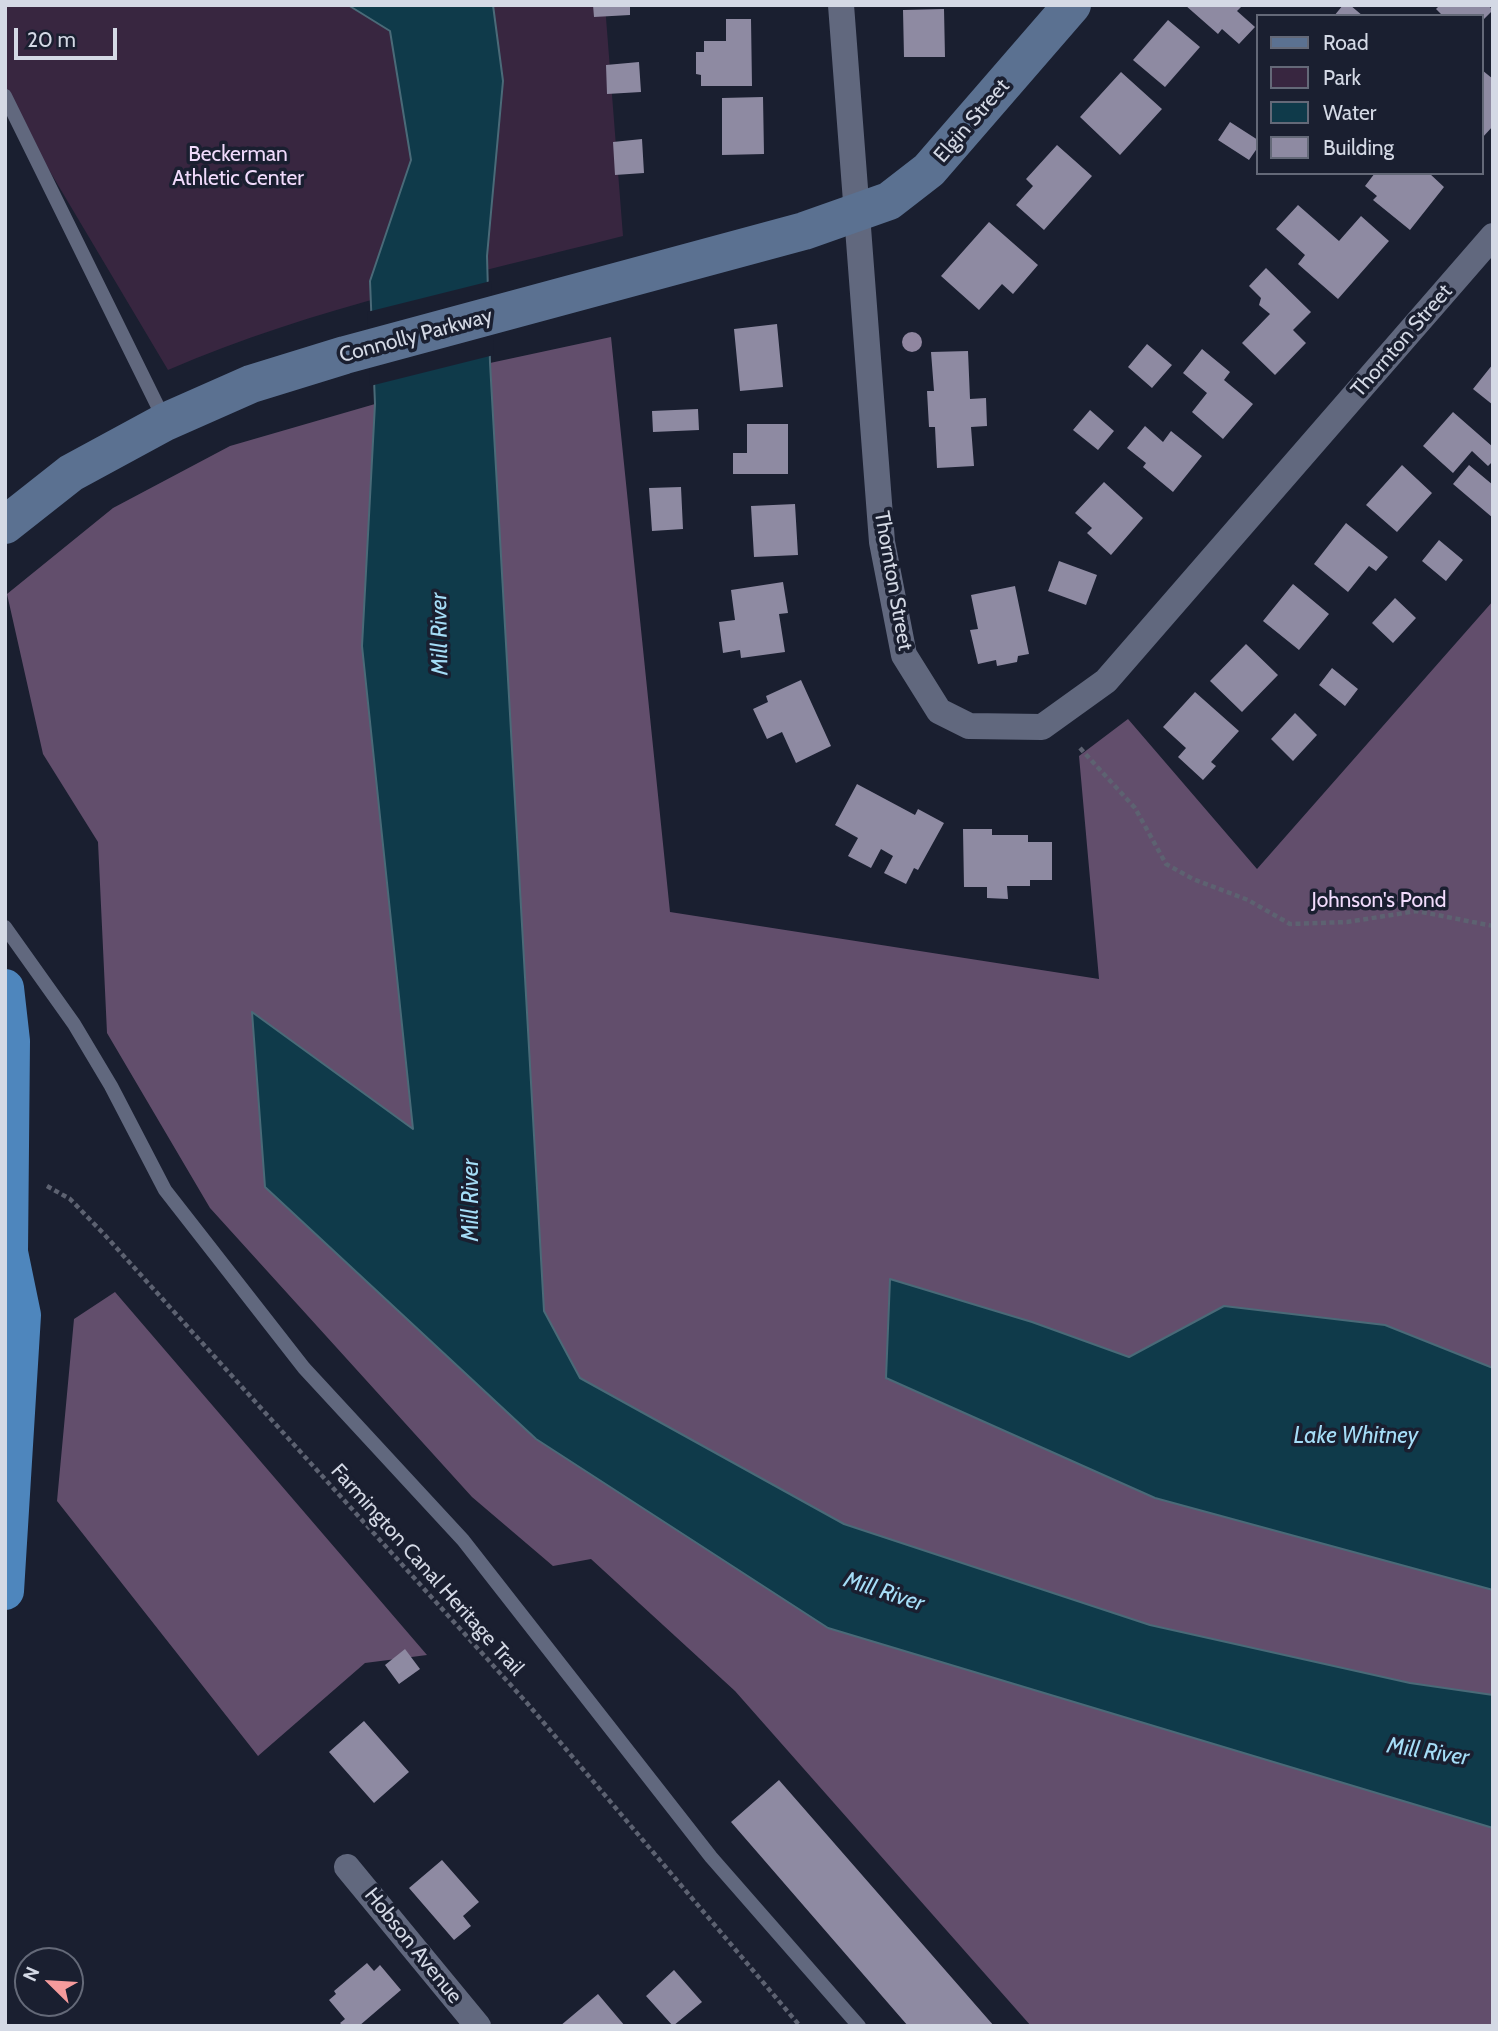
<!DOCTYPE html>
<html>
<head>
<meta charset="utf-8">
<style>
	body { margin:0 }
	#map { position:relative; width:1498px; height:2031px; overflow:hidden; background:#1a1f30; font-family:Cabin,sans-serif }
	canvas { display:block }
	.frame { position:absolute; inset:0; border:7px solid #d4d9e5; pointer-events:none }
	.legend { position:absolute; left:1256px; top:14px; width:228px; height:161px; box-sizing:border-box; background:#1a1f30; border:2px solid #646978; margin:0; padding:9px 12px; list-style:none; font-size:21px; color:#d4d9e5 }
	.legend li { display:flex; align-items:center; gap:14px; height:35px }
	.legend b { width:35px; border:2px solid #646978 }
	.north { position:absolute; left:14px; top:1947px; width:70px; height:70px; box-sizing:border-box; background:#1a1f30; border:2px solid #646978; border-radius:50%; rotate:294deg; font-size:19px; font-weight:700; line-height:28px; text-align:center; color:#d4d9e5 }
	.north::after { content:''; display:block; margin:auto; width:24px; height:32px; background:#f59b9c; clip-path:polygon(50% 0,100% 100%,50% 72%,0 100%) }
	.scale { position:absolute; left:14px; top:28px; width:103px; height:32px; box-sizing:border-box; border:4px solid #d4d9e5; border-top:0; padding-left:9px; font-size:21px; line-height:24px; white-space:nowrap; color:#d4d9e5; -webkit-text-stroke:5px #1a1f30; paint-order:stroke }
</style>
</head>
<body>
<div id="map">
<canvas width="1498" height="2031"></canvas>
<div class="frame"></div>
<ul class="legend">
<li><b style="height:9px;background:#5b7191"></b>Road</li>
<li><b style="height:19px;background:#382640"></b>Park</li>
<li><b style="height:19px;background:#0f3a4a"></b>Water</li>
<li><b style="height:19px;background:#8e8aa2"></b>Building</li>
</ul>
<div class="north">N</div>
<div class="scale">20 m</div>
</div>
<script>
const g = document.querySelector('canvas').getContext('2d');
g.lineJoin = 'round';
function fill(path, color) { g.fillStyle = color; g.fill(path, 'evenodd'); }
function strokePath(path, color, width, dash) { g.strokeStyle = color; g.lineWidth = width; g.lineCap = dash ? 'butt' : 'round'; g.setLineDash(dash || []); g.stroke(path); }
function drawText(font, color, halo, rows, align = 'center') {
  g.font = font + ' Cabin,sans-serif'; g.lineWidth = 7; g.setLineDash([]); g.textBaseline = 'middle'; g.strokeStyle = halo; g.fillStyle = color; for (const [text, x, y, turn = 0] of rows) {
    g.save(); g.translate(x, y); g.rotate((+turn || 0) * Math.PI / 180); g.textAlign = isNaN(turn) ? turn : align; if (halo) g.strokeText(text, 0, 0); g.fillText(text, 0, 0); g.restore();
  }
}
const green = new Path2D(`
	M5,5H605L623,236C470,275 314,307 168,370L5,96Z`);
const forest = new Path2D(`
	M611,337L670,912L1099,979L1079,756L1128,719L1257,869L1493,601V1368L1385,1325L1224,1306L1129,1357L890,1279L886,1378L1155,1498L1493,1590V1695L1410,1683L1150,1625L844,1524L580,1378L544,1311L490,363Z
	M375,404L362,646L414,1130L265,1187L536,1439L1220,1744L1493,1828V2026H1031L735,1691L591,1559L553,1566L472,1497L210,1208L107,1033L98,842L43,754L7,594L113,508L230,446Z
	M115,1292L427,1655L365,1663L258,1756L57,1501L74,1319Z`);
const water = new Path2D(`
	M348,5H493L503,81L487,256L490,363L544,1311L580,1378L844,1524L1150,1625L1410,1683L1493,1695V1828L828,1628L536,1439L265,1187L252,1012L413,1129L362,646L375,404L370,281L411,160L390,31Z
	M890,1279L1032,1322L1129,1357L1224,1306L1385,1325L1493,1368V1590L1155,1498L886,1378Z`);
const pier = new Path2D(`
	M491,281L494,355L370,386L367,312Z`);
const building = new Path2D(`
	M593,5H630V15L594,17Z
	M1185,5H1243L1237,11L1255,27L1239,44L1222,29L1218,34Z
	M1343,5H1350L1363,16H1334Z
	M1440,5H1488L1493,10L1482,21V16H1443L1436,9Z
	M944,9L945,57H904L903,10Z
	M726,19H751L752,86H701V75L696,74V52H704V41H726Z
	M1168,20L1200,47L1165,87L1133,60Z
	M639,62L641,92L607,94L606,65Z
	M1482,70L1493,79V126L1482,138Z
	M1121,72L1162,109L1120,155L1080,117Z
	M763,97L764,154L722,155V98Z
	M1230,122L1258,140V147L1249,160L1218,140Z
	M642,139L644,173L615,175L613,142Z
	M1057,145L1092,176L1044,230L1016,205L1033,186L1026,179Z
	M1375,173H1429L1444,187L1410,230L1373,200L1377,196L1365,186Z
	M1298,205L1339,241L1361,216L1389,241L1338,299L1298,264L1305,255L1276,229Z
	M989,222L1038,265L1013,294L1002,284L979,310L941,276Z
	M1266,268L1311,312L1293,330L1306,343L1275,375L1242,343L1270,314L1259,305L1261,298L1249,286Z
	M777,324L783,387L740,391L734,329Z
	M1147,344L1172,365L1152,388L1128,367Z
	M1202,349L1230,372L1224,380L1253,404L1223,439L1192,412L1207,393L1183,373Z
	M968,351L970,399L986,398L987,426L971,427L974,466L937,468L935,427H929L927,391H934L931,352Z
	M1493,364V405L1473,389Z
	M698,409L699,430L653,432L652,411Z
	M1090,410L1114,431L1098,450L1073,430Z
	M1453,412L1493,447V461L1488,466L1472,451L1453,473L1423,446Z
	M747,424H788V474H733V453H747Z
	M1145,426L1163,442L1171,431L1202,456L1173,492L1143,467L1146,463L1127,448Z
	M1402,465L1432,493L1397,532L1366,505Z
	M1469,465L1493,485V518L1453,484Z
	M1104,482L1143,518L1111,555L1087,533L1092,528L1075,513Z
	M681,487L683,529L652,531L649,488Z
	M795,504L798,555L754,557L751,506Z
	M1346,523L1388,557L1376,571L1369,566L1348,592L1314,564Z
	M1439,540L1463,560L1446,581L1422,561Z
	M1059,561L1097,575L1086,605L1048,591Z
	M783,582L788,613L779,614L785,652L741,658L740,650L723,653L719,622L735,620L731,590Z
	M1293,584L1329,614L1299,650L1263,621Z
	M1015,586L1029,654L1018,656L1017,662L997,666L996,660L978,664L970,630L978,629L971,595Z
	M1395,598L1416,618L1393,643L1372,623Z
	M1246,644L1278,675L1242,712L1210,681Z
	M1332,668L1358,689L1345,706L1319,685Z
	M801,680L831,746L796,763L782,732L767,739L753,709L768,702L766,696Z
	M1195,692L1239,731L1211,762L1216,766L1203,780L1178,757L1186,748L1163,727Z
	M1295,713L1317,735L1293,761L1271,739Z
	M857,784L915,815L918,809L944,823L918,870L914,868L906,884L884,873L893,856L881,849L871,868L848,856L858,838L835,825Z
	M963,829H992V835H1028V842H1052V880H1030V886H1007L1008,899L987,898V887H964Z
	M405,1649L420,1669L399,1684L385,1665Z
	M364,1721L409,1772L374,1803L329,1752Z
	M779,1780L994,2026H908L731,1822Z
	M442,1860L479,1902L463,1916L471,1926L454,1940L409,1888Z
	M367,1963L374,1971L380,1965L401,1990L359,2026H343L340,2023L345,2019L329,2000L336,1994L334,1991Z
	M674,1970L702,2002L673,2026L646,1996Z
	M598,1994L625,2026H560Z`);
const path = new Path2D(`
	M1080,748L1135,808L1166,864L1193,879L1248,900L1290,924L1347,922L1417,911L1493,926
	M47,1186L70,1199L103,1233L527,1703L800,2026`);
const service = new Path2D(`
	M5,96L165,421
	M5,927L74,1024L111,1086L165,1190L304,1368L463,1540L711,1857L859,2026`);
const minor = new Path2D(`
	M841,5L882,542L904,655L939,711L969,726L1042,727L1106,681L1493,236
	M347,1867L478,2026`);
const secondary = new Path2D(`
	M5,525L71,473L165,422L251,384L345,355L804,231L889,201L929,170L1072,5`);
const motorway = new Path2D(`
	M5,988L11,1041L9,1252L6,1276
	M5,1591L22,1315L9,1252`);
const trees = [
	[912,342]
];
const streetNames = [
	["Elgin Street",972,121,-49],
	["Connolly Parkway",416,336,-15],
	["Thornton Street",1402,341,-49],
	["Thornton Street",893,581,80],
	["Farmington Canal Heritage Trail",427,1570,48],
	["Hobson Avenue",413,1946,51]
];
const parkNames = [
	["Beckerman",238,155],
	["Athletic Center",238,179],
	["Johnson's Pond",1379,901]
];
const waterNames = [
	["Mill River",440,634,-91],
	["Mill River",471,1200,-90],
	["Lake Whitney",1356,1436],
	["Mill River",884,1592,18],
	["Mill River",1428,1752,9]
];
fill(green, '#382640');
fill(forest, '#624e6c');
fill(water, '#0f3a4a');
strokePath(water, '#4a6a78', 2);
fill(pier, '#1a1f30');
fill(building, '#8e8aa2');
strokePath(path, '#5d6271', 4.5, [5, 3.5]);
strokePath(service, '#61687e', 14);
strokePath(minor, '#61687e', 26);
strokePath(secondary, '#5b7191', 38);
strokePath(motorway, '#4e86bd', 38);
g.fillStyle = '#9086a0';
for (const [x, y] of trees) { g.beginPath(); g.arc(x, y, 10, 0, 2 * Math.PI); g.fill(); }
drawText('21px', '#d4d9e5', '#1a1f30', streetNames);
drawText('21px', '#f1dbfc', '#1a1f30', parkNames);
drawText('italic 23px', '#a5ddf7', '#1a1f30', waterNames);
</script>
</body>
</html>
